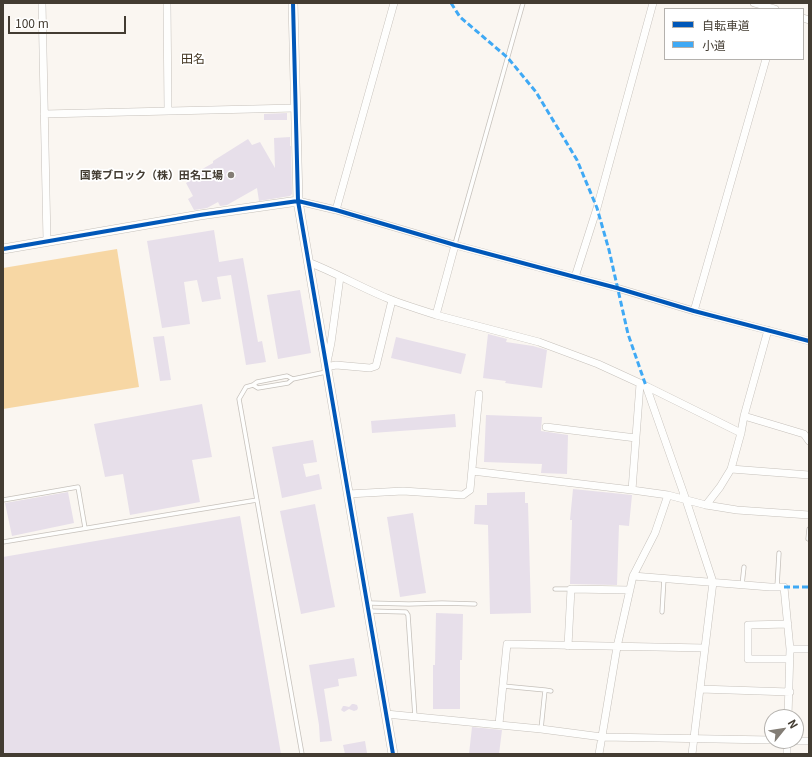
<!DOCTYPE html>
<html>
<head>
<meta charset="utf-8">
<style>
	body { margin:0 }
	#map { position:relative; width:812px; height:757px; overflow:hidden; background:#faf6f1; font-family:Georgia,"Noto Sans JP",serif }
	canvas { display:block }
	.frame { position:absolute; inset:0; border:4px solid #433c32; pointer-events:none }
	.legend { position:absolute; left:664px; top:8px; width:140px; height:52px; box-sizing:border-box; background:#fff; border:1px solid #b4b1ad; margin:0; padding:5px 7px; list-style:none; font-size:12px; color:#433c32 }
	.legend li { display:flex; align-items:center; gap:8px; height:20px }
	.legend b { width:20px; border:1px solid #b4b1ad }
	.north { position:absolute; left:764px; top:709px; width:40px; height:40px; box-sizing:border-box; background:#fff; border:1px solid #b4b1ad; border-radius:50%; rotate:60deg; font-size:11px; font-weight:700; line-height:16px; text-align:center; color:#433c32 }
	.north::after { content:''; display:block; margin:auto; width:14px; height:18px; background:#837d75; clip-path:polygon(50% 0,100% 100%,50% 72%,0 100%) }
	.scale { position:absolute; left:8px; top:16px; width:118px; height:18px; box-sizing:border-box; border:2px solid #433c32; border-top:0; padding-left:5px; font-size:12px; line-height:14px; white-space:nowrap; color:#433c32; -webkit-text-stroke:3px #fff; paint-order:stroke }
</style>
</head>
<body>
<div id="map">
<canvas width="812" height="757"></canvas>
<div class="frame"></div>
<ul class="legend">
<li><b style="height:5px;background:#0057b8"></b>自転車道</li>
<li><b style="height:5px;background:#3fa9f5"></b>小道</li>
</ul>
<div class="north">N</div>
<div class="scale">100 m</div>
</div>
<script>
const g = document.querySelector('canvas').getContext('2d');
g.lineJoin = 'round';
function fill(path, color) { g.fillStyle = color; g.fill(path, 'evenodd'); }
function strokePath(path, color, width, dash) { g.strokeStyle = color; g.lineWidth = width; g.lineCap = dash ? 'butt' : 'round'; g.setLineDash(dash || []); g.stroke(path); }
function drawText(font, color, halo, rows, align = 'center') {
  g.font = font + ' Georgia,"Noto Sans JP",serif'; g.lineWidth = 3.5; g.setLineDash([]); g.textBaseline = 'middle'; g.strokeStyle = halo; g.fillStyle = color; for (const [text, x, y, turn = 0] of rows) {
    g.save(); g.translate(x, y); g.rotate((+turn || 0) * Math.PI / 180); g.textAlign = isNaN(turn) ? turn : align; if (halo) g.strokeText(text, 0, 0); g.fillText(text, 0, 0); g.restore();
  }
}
const green = new Path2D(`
	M117,249L139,387L3,409V268Z`);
const building = new Path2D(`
	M287,113V120H264V114Z
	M290,137V146H291L292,194L290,196L259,201L257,188L227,205L220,206L218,202L207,208L194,210L188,199L193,196L186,183L196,177L195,176L198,174L197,172L213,163V161L248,139L252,145L260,142L275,168L274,138Z
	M214,230L219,262L243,258L258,342L262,341L266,362L246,365L231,275L217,277L221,299L202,302L197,280L184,282L190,324L162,328L147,241Z
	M300,290L311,353L278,359L267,295Z
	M488,334L507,339L506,342L533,346L547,350L542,388L505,383L506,381L483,378Z
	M164,336L171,380L160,381L153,337Z
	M396,337L466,354L461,374L391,358Z
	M202,404L212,457L192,460L200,502L130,515L123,474L105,477L94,424Z
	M455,414L456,427L372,433L371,421Z
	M486,415L542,417L541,431L568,435L567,474L541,473L542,464L484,462Z
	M313,440L317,462L303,464L306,477L319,474L322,489L282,498L272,447Z
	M573,489L632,495L629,526L619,525L617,585L570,584L572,520H570Z
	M68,492L74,523L12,536L5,503Z
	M525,492V503H528L531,613L490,614L488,525L474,524L475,505H487V493Z
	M315,504L335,607L301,614L280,511Z
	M413,513L426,593L400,597L387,517Z
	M240,516L281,754H3V557Z
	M436,613L463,614L462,660H460V709H433V665H435Z
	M354,658L357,676L338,679L339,686L324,689L332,741L320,742L319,725L309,665Z
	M352,704H354L357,705L358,708L357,710L354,711L349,709L344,712L341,710L343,706H345L349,707Z
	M472,727L502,730L499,754H469Z
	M365,741L367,753L361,754H345L343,745Z`);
const service = new Path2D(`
	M455,244L523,3
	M293,379L287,376L257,382L253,385L246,387L239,399L302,754
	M253,385L258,388L288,383L293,379L326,372
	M3,500L78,487L85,528
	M808,539L809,529
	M3,542L257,500
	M742,585L744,567
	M777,587L779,553
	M555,589H571
	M369,603L409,604L442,603L475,604
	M369,611L406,612L408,615L415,717
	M662,612L664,578
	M503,686L545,690L541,729
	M545,690L551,691`);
const minor = new Path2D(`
	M42,3L47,241
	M167,3L168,111
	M754,3L775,9
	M803,18L809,20
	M44,114L295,108
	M298,201L336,210L455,245L575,277L617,288L694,311L809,341
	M336,210L394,3
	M308,262C337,273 363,289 392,300C407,306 422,310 436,315L455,245
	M340,277L331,343L326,367L336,365L370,368L376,366L392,300
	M575,277L597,208L653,3
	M694,311L766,59
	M436,315L539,342L598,364L646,386L741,433
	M646,386L686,500L713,582L692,754
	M744,416L804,434L809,441
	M546,427L636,438
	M731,469L809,475
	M472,471L632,490L668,495L706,505L737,510L809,515
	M632,490L640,384
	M348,494L403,491L463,495L470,490L479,394
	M706,505L720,487L731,469L741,433L744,416L768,330
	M633,576L770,587H784L790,649L788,717
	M788,624L748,625V659H790
	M568,646L571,589L630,590
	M790,649H809
	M700,689L790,692
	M386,714L541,729L602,737L772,740
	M499,724L507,644L705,648
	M796,741H809
	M599,754L617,647L633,576L655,533L668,495
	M787,754V741`);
const tertiary = new Path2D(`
	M293,3L298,201L393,754
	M3,249L200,215L298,201`);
const quiet = new Path2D(`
	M451,3L460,17L508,58L536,92L577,160L597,208L609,250L628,334L646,386
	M784,587H809`);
const cycleway = new Path2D(`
	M293,3L298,201L393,754
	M3,249L200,215L298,201L336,210L455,245L575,277L617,288L694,311L809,341`);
const markers = [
	[231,175,4,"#837d75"]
];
const poiNames = [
	["国策ブロック（株）田名工場",223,175]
];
const neighbourhoodNames = [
	["田名",193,58]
];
fill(green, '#f7d7a4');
fill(building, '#e7dfea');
strokePath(service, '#c6c1bb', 5);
strokePath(minor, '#c6c1bb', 8);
strokePath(tertiary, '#c6c1bb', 10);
strokePath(service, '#fefefd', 3.5);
strokePath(minor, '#fefefd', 7);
strokePath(tertiary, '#fefefd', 9);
strokePath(quiet, '#3fa9f5', 3, [6, 3]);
strokePath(cycleway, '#0057b8', 4);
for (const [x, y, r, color] of markers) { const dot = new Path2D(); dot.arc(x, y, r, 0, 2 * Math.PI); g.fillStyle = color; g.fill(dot); strokePath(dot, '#fff', 1.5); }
drawText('bold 11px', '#433c32', '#fff', poiNames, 'right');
drawText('12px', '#413420', '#fff', neighbourhoodNames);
</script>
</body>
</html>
